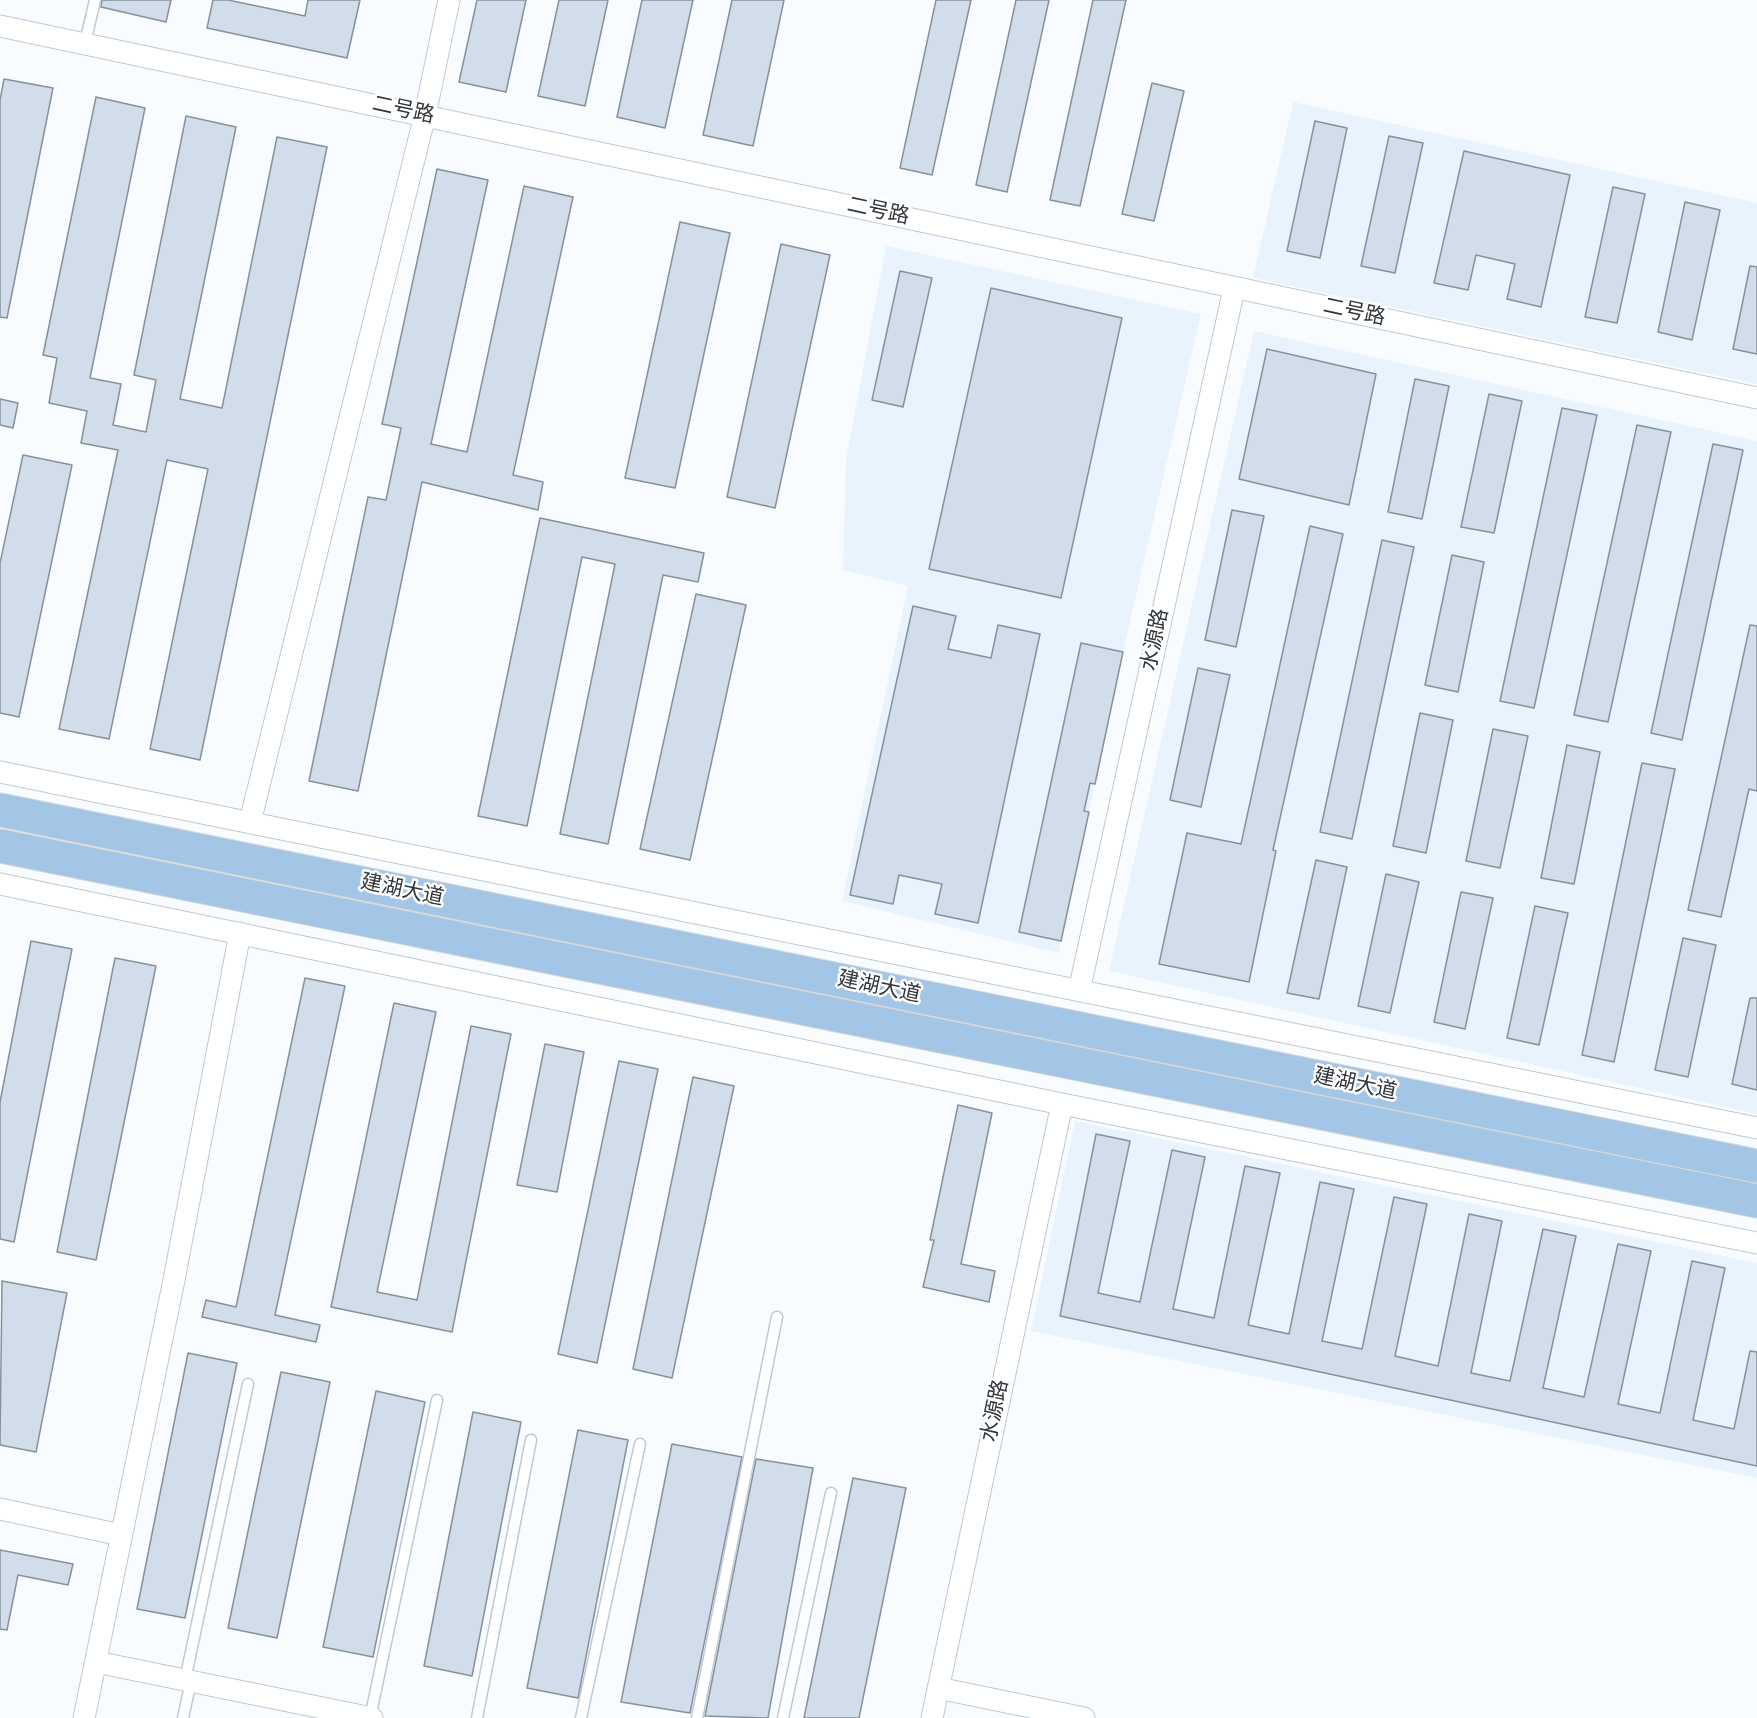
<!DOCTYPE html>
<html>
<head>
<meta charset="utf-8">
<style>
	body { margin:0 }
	canvas { display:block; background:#f9fcfe }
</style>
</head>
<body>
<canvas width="1757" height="1718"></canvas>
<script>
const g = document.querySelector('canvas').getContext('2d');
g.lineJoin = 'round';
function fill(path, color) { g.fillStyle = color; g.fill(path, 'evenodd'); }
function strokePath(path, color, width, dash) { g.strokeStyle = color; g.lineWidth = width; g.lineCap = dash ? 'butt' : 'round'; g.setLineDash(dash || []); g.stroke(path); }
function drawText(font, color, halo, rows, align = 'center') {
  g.font = font + ' Jost,"Noto Sans SC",sans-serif'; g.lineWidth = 5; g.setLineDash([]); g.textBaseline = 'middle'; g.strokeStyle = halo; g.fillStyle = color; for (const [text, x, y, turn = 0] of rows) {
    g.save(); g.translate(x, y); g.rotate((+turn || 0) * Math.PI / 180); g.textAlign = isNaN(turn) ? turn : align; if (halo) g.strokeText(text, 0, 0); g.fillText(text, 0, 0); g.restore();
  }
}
const built = new Path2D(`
	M1293,102L1757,203V384L1253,278Z
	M886,246L1201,314L1123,652L1059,953L842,901L908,586L843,570L846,460Z
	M1254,331L1757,441V1114L1109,971Z
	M1075,1121L1757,1263V1478L1031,1331Z`);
const building = new Path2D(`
	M102,0H171L166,22L101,7Z
	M213,0H228L305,16L308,0H360L347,58L207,28Z
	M477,0H526L506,92L459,82Z
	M559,0H608L585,106L538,96Z
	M642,0H693L665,128L617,117Z
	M732,0H784L753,146L703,135Z
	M936,0H971L932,175L900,168Z
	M1016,0H1049L1007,192L976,185Z
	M1093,0H1126L1080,206L1050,200Z
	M4,79L53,88L7,318L0,317V100Z
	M1152,83L1184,91L1154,221L1122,214Z
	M96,97L145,108L90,378L121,384L113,425L146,432L156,380L134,375L186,116L236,127L180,399L222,408L277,137L327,147L200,760L150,749L208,469L167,460L109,739L59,729L118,450L81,443L87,411L49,403L57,358L43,355Z
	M1315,121L1347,128L1320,258L1287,251Z
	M1389,136L1423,143L1395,273L1361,266Z
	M1464,151L1570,175L1541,307L1507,299L1515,264L1476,255L1468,290L1434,283Z
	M437,169L488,180L431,444L467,452L524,186L573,197L513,475L543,482L538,510L422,482L358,791L309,781L368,497L386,500L401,428L382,424Z
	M1613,187L1645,194L1617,323L1585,317Z
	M1685,202L1720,210L1692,340L1658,332Z
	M680,222L730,233L675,488L625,478Z
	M781,244L830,255L775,508L727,497Z
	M1750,266L1757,267V354L1733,349Z
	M900,271L932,278L903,407L872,400Z
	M991,288L1122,318L1061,598L929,569Z
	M1267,349L1376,374L1349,505L1239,479Z
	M1415,379L1449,386L1422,519L1388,512Z
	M1489,394L1522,401L1494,533L1461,527Z
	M0,399L18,403L13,428L0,425Z
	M1562,408L1597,415L1534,708L1500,701Z
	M1637,425L1671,432L1608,722L1574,715Z
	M1713,444L1743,450L1682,740L1651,733Z
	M23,455L72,465L19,717L0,713V563Z
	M1232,510L1264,516L1236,647L1205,640Z
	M540,518L704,553L698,582L663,575L608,844L560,834L615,564L582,557L527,826L478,816Z
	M1310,526L1343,534L1273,850L1276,851L1249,982L1159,964L1187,833L1241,844Z
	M1382,540L1414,547L1352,839L1320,832Z
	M1452,555L1484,562L1458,692L1425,685Z
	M696,594L746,605L690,860L640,849Z
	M913,606L956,616L948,649L991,658L998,625L1040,634L978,923L935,914L942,884L899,875L893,904L850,895Z
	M1750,625L1757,626V791L1749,789L1721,917L1688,910Z
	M1081,643L1123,652L1095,784L1090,783L1084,811L1089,812L1061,941L1019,932Z
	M1198,668L1230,675L1201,807L1170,800Z
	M1420,713L1453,720L1426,853L1393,846Z
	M1493,729L1528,736L1500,868L1466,861Z
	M1567,745L1600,752L1574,884L1541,878Z
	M1642,763L1675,769L1614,1062L1582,1055Z
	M1316,860L1347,867L1319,999L1287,993Z
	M1386,874L1419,882L1390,1013L1358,1006Z
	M1461,892L1493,898L1465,1029L1434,1022Z
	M1535,906L1568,913L1539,1045L1507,1038Z
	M1683,938L1716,945L1688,1077L1655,1070Z
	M31,941L72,949L14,1242L0,1239V1102Z
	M115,958L156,966L96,1260L57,1252Z
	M305,978L345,986L275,1315L320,1325L316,1342L202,1317L206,1300L236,1307Z
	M1750,998H1757V1090L1732,1084Z
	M394,1003L436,1012L377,1292L417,1300L471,1026L511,1034L452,1332L331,1307Z
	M545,1044L584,1052L557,1192L517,1185Z
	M619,1061L658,1069L597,1363L558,1354Z
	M693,1077L734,1086L672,1378L633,1369Z
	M958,1105L992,1113L961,1264L995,1271L989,1302L923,1287L934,1240H930Z
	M1096,1134L1130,1141L1098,1293L1140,1302L1172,1150L1205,1157L1173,1309L1214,1318L1245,1166L1280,1173L1248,1325L1289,1334L1320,1182L1354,1189L1322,1341L1362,1349L1394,1197L1427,1204L1395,1356L1438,1366L1469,1214L1502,1221L1471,1373L1510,1381L1543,1229L1576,1236L1543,1388L1584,1397L1618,1244L1651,1251L1618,1404L1660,1413L1692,1261L1725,1268L1693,1420L1734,1429L1750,1351L1757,1352V1466L1060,1316Z
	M2,1281L67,1293L36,1452L0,1445Z
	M188,1353L237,1363L185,1618L137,1609Z
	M281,1372L330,1382L277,1638L228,1628Z
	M376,1391L425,1402L373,1657L323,1647Z
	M473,1412L521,1422L472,1676L424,1666Z
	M578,1430L628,1440L578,1698L527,1688Z
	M672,1444L742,1457L690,1713L621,1702Z
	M756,1459L813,1468L768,1718L705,1716Z
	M853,1478L906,1488L859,1718H804Z
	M0,1550L73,1564L68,1585L18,1575L7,1630L0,1629Z`);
const service = new Path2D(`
	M85,43L95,0
	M185,1680L248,1384
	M183,1718L191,1681
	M370,1718L437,1400
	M477,1718L531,1440
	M581,1718L640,1444
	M697,1718L777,1317
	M783,1718L831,1493`);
const minor = new Path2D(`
	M0,26L1757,398
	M0,772L1757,1128
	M250,822L425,115L449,0
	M0,884L1062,1104L1757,1243
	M1079,991L1234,289
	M0,1509L121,1535
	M96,1662L372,1718
	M938,1688L1084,1718
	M84,1718L174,1280L240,933
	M932,1718L1062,1104`);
const primary = new Path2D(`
	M0,810L1757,1166
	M0,846L1757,1201`);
const streetNames = [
	["二号路",403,111,12],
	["二号路",878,212,12],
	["二号路",1354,313,12],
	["水源路",1156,640,-78],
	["建湖大道",402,891,12],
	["建湖大道",879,988,12],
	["建湖大道",1355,1085,12],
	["水源路",996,1411,-78]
];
fill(built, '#e8f3fe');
fill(building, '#d1ddea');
strokePath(building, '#86919c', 1.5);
strokePath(service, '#bdc9d5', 13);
strokePath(minor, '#bdc9d5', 23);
strokePath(primary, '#d6d7d8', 35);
strokePath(service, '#fff', 10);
strokePath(minor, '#fff', 21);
strokePath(primary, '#a3c5e6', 33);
drawText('21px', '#31363b', '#fff', streetNames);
</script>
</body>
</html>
